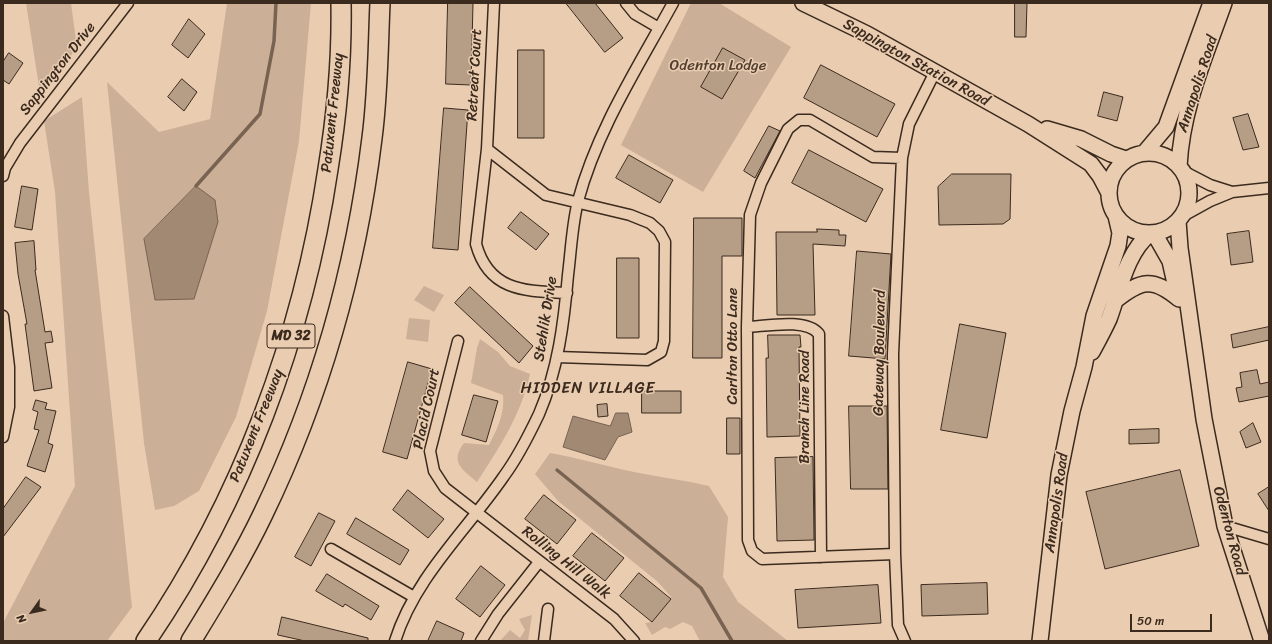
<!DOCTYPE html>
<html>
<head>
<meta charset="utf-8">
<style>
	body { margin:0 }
	#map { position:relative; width:1272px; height:644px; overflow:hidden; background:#eacdb1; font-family:Sriracha,sans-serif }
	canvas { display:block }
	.frame { position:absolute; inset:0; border:4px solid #3b2a1e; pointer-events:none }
	.north { position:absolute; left:12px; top:592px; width:40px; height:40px; -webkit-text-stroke:3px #eacdb1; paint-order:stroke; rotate:237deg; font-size:11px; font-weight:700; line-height:16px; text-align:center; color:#3b2a1e }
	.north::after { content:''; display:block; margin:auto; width:14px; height:18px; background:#3b2a1e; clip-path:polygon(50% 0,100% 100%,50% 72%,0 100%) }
	.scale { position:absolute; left:1130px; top:614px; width:82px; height:18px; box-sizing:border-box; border:2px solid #3b2a1e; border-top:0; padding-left:5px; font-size:12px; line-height:14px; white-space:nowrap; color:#3b2a1e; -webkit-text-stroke:3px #eacdb1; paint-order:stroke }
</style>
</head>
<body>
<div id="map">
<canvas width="1272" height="644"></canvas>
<div class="frame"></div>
<div class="north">N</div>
<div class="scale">50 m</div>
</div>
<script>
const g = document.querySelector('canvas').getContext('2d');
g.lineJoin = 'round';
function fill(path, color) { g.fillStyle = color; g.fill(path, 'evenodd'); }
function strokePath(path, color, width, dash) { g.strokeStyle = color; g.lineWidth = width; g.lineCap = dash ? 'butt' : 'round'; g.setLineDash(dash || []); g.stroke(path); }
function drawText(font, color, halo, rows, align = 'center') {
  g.font = font + ' Sriracha,sans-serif'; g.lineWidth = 3; g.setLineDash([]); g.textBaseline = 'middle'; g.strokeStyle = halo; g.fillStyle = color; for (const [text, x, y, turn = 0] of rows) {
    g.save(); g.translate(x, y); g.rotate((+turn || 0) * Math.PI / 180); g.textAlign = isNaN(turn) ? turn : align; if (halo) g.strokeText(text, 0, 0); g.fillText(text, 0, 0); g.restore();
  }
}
const green = new Path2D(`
	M26,3H71L77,48L40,93Z
	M227,3H311L299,141L267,311L236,417L199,491L174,506L155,510L144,443L107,82L159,132L210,119Z
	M691,3H719L791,47L703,192L621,145Z
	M82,97L89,192L132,607L107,641H3V623L75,486L55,192L44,121Z
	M424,286L444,295L434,312L414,300Z
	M409,318L430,320L428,342L406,339Z
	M480,339L498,352L510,366L530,374C521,415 499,448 477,482C463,470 449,462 464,443L489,445C497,429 505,414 503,395L471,383L477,348Z
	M550,453C579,458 606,466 634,472C659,477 684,480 709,486L728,517L723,577L738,602L788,641H700L692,626L683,622L670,629L665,627L652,635L645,623L652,622L671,597L658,582L558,501L535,474Z
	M532,615L528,641H500L510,630L520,638L525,630L519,619Z`);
const water = new Path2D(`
	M196,186L215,200L218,222L194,299L155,300L144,239Z
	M616,413H628L632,432L618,437L605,460L563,447L573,416L610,426Z`);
const stream = new Path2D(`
	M196,186L260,114L274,41L276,3
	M557,470L701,588L732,641`);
const building = new Path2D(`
	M448,3H473L471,85L446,84Z
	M566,3H595L623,38L605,52Z
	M1015,3H1027L1026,37H1015Z
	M189,19L205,34L188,58L172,45Z
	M723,48L745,60L722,99L701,87Z
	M518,50H544V138H518Z
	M9,53L23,63L9,84L3,80V62Z
	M821,65L895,104L877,137L804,98Z
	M182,79L197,92L184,111L168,97Z
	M1104,92L1123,97L1117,121L1098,116Z
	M444,108L468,110L458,250L433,248Z
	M1248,114L1259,147L1243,150L1233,118Z
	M769,126L780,131L755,178L744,171Z
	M809,150L883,189L866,222L792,183Z
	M629,155L673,180L660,203L616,178Z
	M952,174H1011L1010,219L1003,224L939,225L938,187Z
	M22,186L38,189L32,230L15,227Z
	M521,212L549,234L536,250L508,228Z
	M694,218H742V256H722V358H693Z
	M817,229L839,230V235H846L845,246L813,244L815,315H777L776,232H817Z
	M1249,231L1253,262L1231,265L1227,234Z
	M34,241L36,270H35L45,332L51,331L53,342L45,343L52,388L34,391L25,324H27L18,274L15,243Z
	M857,251L891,254L885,359L849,356Z
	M617,258H639V338H617Z
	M470,287L533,346L519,363L455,303Z
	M960,324L1006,333L987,438L941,430Z
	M1269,327V340L1233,348L1231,335Z
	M768,335H800L801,347H799L800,436L767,437L766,358H768Z
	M408,362L432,369L407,459L383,452Z
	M1257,370L1260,384L1269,382V396L1239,402L1236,388L1242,387L1240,373Z
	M642,391H681V413H642Z
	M474,395L498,401L486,442L462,435Z
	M36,400L47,403L45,409L56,411L48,443L53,445L45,472L27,466L39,430L34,429L38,412L33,410Z
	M607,404L608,416L598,417L597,405Z
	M849,406H887L888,489H851Z
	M727,418H740V454H727Z
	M1253,423L1261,442L1246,448L1240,432Z
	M1159,429V443L1129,444V430Z
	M813,457L814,540L777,541L775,458Z
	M1180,470L1199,546L1105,569L1086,492Z
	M26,477L41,487L3,537V509Z
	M1269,487V511L1258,494Z
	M408,490L444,519L428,538L393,510Z
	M544,495L576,520L557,544L525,519Z
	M319,513L335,521L311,566L295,557Z
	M356,518L409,550L400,565L347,534Z
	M592,533L624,558L605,581L573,556Z
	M481,566L505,585L480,617L456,599Z
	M639,573L671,599L652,622L620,596Z
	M327,574L379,606L371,620L345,604L343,607L316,591Z
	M987,583L988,614L922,616L921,585Z
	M878,585L881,623L798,628L795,590Z
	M282,617L368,638V641H305L278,635Z
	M437,621L464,633L461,641H428Z`);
const street = new Path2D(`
	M494,3L487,149L476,244C489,292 526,291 567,293
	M626,3L635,14L659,28
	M487,149L546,195L630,215L650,223L659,231L665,242L664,341L661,352L647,360L557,357
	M1183,171L1210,185L1232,192
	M3,176L5,168L20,143L128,3
	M1181,217L1210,201L1232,192L1269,188
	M3,316L9,367V407L3,437
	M747,327C767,326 806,318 819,334L821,557
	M458,341L430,451L434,471L445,488L614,619L634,641
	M1225,526L1269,539
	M331,549L414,597
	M895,554L762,559L752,551L748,540L747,327L750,215L761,183L788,129L799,120H810L873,157L902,158
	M395,641C415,577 467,530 504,476C518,457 529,435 539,414C558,370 564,322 568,275C571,251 572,225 578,201C597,130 638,67 673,3
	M481,641L498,614L539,562
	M544,641L548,609
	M905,641L898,625L895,554L893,354L902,158L909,124L935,72`);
const secondary = new Path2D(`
	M803,3L867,34L1028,124L1091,164L1100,176L1109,193
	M1047,129L1081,139L1111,154L1126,159
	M1145,152L1166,127L1211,3
	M1109 193a40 40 0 1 1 80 0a40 40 0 1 1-80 0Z
	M1179,166C1182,108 1205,57 1224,3
	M1178,221L1180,248L1204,419L1225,526L1262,641
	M1154,233L1170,261L1177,292
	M1116,300C1141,280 1153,277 1179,299
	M1092,352C1098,341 1104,330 1109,319C1119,292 1127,251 1150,234
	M1040,641L1059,475L1072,411L1084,367L1094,316L1118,246L1120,233L1116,216`);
const highway = new Path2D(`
	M146,641C242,500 303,337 328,169C337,114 342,58 341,3
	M191,641C216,600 242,558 263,514C320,396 356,269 372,138C378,93 378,48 380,3`);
const shields = [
	[291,336,48]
];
const shieldNames = [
	["MD 32",291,336]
];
const streetNames = [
	["Sappington Station Road",916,63,29],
	["Sappington Drive",58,69,-52],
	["Retreat Court",475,75,-87],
	["Annapolis Road",1198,84,-72],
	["Patuxent Freeway",333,113,-84],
	["Stehlik Drive",546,319,-81],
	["Carlton Otto Lane",733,346,-90],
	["Gateway Boulevard",880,353,-89],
	["Branch Line Road",805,407,-90],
	["Placid Court",427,409,-78],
	["Patuxent Freeway",257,426,-68],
	["Annapolis Road",1057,503,-82],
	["Odenton Road",1229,531,75],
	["Rolling Hill Walk",566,563,38]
];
const parkNames = [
	["Odenton Lodge",718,66]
];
const neighbourhoodNames = [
	["HIDDEN VILLAGE",588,389]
];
fill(green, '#cbaf97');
fill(water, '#a18974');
strokePath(water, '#786352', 1);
strokePath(stream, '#786352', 3.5);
fill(building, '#b69d86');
strokePath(building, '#3b2a1e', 1);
strokePath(street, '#3b2a1e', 13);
strokePath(secondary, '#3b2a1e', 18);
strokePath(highway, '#3b2a1e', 22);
strokePath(street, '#eacdb1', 10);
strokePath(secondary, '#eacdb1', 15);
strokePath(highway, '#eacdb1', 19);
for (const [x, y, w] of shields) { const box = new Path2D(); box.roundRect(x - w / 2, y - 12, w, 24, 3); g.fillStyle = '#eacdb1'; g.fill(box); strokePath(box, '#3b2a1e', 1); }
drawText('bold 14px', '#3b2a1e', null, shieldNames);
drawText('15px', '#3b2a1e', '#eacdb1', streetNames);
drawText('15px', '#513e30', '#eacdb1', parkNames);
g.letterSpacing = '1px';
drawText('16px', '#3b2a1e', '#eacdb1', neighbourhoodNames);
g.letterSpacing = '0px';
</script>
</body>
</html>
